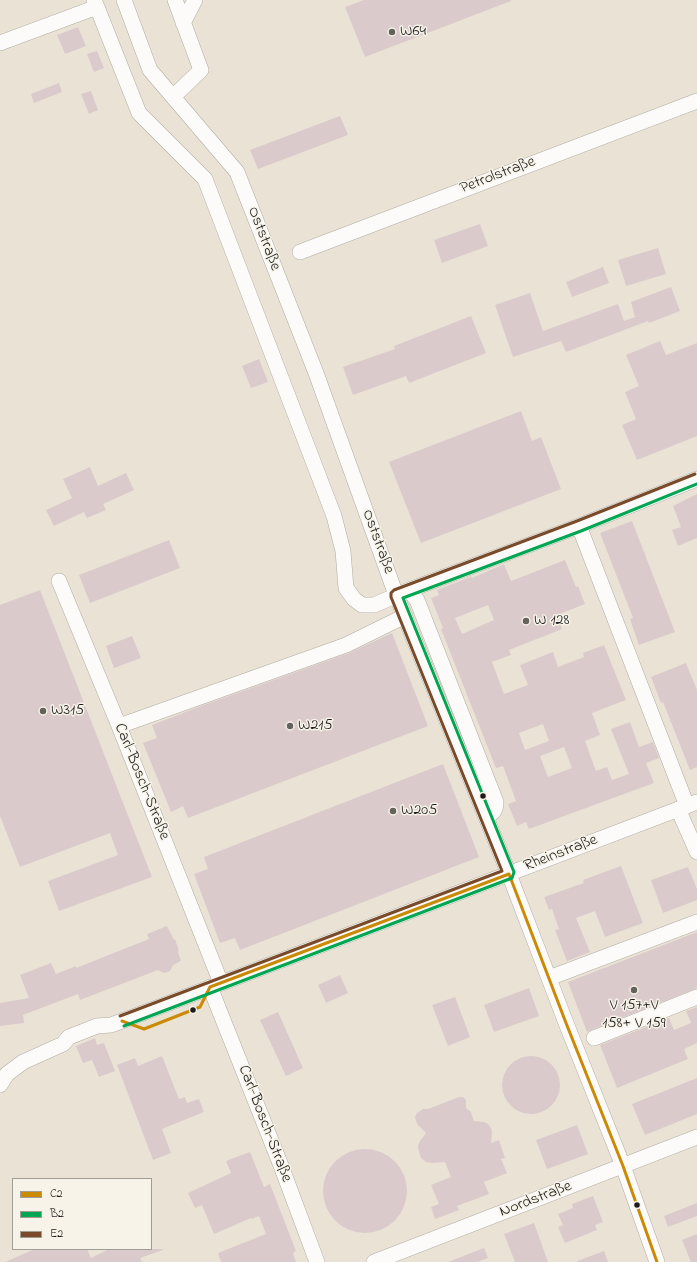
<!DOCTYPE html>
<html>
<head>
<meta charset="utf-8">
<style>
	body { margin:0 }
	#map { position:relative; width:697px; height:1262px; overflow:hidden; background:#eae3d5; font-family:"Indie Flower",sans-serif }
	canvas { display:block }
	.legend { position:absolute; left:12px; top:1178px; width:140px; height:72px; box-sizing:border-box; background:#f7f3e8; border:1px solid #9f9d96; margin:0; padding:5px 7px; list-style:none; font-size:12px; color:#1c1c1c }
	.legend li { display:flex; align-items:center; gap:8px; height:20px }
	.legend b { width:20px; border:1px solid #9f9d96 }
</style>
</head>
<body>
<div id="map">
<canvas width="697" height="1262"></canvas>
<ul class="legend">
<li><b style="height:5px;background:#cb8a06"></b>C2</li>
<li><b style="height:5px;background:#00a651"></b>B2</li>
<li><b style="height:5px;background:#7a4b2a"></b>E2</li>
</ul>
</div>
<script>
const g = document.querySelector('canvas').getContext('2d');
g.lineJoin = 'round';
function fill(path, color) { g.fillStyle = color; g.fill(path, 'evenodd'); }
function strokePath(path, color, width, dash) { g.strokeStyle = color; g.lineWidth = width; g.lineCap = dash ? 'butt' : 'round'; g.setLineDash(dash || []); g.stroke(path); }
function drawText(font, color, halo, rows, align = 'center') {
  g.font = font + ' "Indie Flower",sans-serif'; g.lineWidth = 3; g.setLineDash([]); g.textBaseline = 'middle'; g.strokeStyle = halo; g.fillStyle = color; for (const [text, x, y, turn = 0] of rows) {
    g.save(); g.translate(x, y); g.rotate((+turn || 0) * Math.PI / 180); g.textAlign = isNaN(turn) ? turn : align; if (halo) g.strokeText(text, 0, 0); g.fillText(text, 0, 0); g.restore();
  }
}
const building = new Path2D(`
	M364,0H511V1L365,57L345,7Z
	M78,27L86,46L65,54L57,35Z
	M97,51L104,68L94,72L87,54Z
	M59,83L62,92L34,103L31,94Z
	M91,91L98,110L89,114L81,94Z
	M340,116L348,135L258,169L250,150Z
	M480,224L488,246L442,263L434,240Z
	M658,248L666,274L626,286L618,260Z
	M603,267L609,283L572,297L566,282Z
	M671,287L680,311L649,323L648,321L566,352L561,341L513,357L495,305L530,293L543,331L618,304L624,321L635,317L631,302Z
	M471,316L486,353L409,383L406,376L353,395L343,367L395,349L394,346Z
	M660,341L666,355L697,343V436L637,460L622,425L636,419L625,392L639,386L626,355Z
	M259,359L268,382L251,388L242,366Z
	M521,411L532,441L541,437L561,489L421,543L389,462Z
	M90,467L98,486L126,473L134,490L103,504L106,510L87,518L84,512L54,526L46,510L72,498L63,479Z
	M697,494V538L678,546L672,530L681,527L673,506Z
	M632,521L675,632L639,645L630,619L633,618L600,533Z
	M169,540L180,568L90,603L79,575Z
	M565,560L576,587L578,586L585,604L557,615L562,629L509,650L511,655L492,662L504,694L528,685L520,665L553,652L558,667L584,657L583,653L604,645L626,700L592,713L600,735L585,741L596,771L607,767L612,780L629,774L611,729L630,722L639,747L653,742L659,758L646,763L654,783L529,829L526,822L517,826L508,804L516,801L503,766L496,768L441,629L443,628L431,598L439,595L437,590L465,579L471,576L472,578L504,564L511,581ZM488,605L494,620L462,634L455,618ZM543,724L549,741L525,750L519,733ZM564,747L572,768L548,777L540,756Z
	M40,590L152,877L59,911L48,881L118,855L110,833L20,867L0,816V605Z
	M392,633L428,726L188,818L183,806L171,812L143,743L157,738L152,725L201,706L349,653Z
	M132,636L141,658L114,668L106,646Z
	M686,663L697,690V767L690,770L663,702L661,703L651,677Z
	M443,764L479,857L240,950L235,938L220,943L194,874L208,869L204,857Z
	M621,866L643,923L605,937L595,911L576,918L590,952L567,961L555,930L559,929L552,909L549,910L544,897L584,883L583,880Z
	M688,867L697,889V900L663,913L651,880Z
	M167,926L174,940L175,939L179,951L178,952L181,961L173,965L170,971L164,973L158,970L80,1000L78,994L23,1015L24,1023L0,1026V1003L29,998L20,975L51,963L56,974L76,966V968L149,939L147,934Z
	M697,932V988L591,1030L587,1032L568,982Z
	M340,975L348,993L326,1003L318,985Z
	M529,988L539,1016L494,1032L484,1005Z
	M455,997L470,1037L448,1046L432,1005Z
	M697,1007V1043L684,1049L688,1059L617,1088L600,1045L669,1018L674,1030L691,1023L686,1011Z
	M278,1012L303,1068L286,1076L260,1020Z
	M95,1038L97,1045L104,1043L115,1071L99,1077L92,1060L83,1063L76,1046Z
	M162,1056L179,1099L185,1097L187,1103L199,1099L204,1112L162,1129L171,1153L153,1160L117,1065L135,1058L138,1066Z
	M502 1085a29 29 0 1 1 58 0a29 29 0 1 1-58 0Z
	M697,1078V1114L645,1135L632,1104Z
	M459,1097H463L466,1100V1108L471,1112L474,1121L484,1122L488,1124L491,1128L492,1132L491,1143L499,1140L505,1158L501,1159L507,1173L484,1182L489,1194L457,1206L459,1210L435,1219L431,1207L439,1204L431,1185L451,1177L445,1162L432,1163L426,1162L421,1158L419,1152L418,1146L420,1141L426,1133L417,1124L415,1117L417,1113L423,1109H428Z
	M577,1125L588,1154L547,1169L536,1140Z
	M323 1191a42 42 0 1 1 84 0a42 42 0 1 1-84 0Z
	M250,1152L264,1187L270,1184L296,1251L293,1253L296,1262H221L218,1253L266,1234L259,1216L252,1219L251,1218L214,1234L202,1205L195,1208L188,1193L231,1173L226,1161Z
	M593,1196L603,1222L595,1225L597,1230L565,1243L558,1227L563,1225L558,1214L573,1208L572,1204Z
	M697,1203V1216L668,1227L664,1216Z
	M534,1223L548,1262H515L504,1234Z
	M697,1234V1262H691L682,1240Z
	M484,1248L488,1258L477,1262H448Z
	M35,1249H87L91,1258L109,1249H163V1250L140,1258L142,1262H5Z
	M604,1251L608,1262H577V1261Z`);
const minor = new Path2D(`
	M124,0L150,70L237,172L316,373L396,595L509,874L566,1023L623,1166L657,1262
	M97,7L139,113L205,179L334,516L343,551L346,588L354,599L362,605H374L409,590L579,526L697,479
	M183,23L195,0
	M0,43L97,7L94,0
	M174,96L201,70L175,0
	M300,252L697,101
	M579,526L687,806
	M59,581L119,726L221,983
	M409,590L417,600L496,802C496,811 493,813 486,817
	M119,726L346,645L405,616
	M678,809L697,852
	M549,978L697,922
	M210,987L280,1163L317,1262
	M594,1038L697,997
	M0,1085L7,1074L23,1062L63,1044L69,1037L97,1026L111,1025L122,1021L697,802
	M374,1262L697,1137`);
const bus1 = new Path2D(`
	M509,874L566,1023L623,1166L657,1262
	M210,987L509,874
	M122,1021L144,1029L200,1007L210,987`);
const bus2 = new Path2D(`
	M124,1026L512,878L514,872L403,598L581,531L697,484`);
const bus3 = new Path2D(`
	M120,1016L502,871L391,597V593L394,590L577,521L695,474`);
const markers = [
	[392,32,4,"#64625d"],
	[526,621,4,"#64625d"],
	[43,711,4,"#64625d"],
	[290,726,4,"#64625d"],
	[483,796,3.5,"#1c1c1c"],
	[393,811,4,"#64625d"],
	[634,990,4,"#64625d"],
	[193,1010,3.5,"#1c1c1c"],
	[637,1205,3.5,"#1c1c1c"]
];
const poiNames = [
	["W64",400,32],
	["W 128",534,621],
	["W315",51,711],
	["W215",298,726],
	["W205",401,811],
	["V 157+V",634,1006,"center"],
	["158+ V 159",634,1024,"center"]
];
const streetNames = [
	["Petrolstraße",498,176,-21],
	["Oststraße",263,239,69],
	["Oststraße",377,542,70],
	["Carl-Bosch-Straße",141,782,68],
	["Rheinstraße",561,854,-21],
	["Carl-Bosch-Straße",264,1124,69],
	["Nordstraße",536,1200,-21]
];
fill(building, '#dbcacc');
strokePath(minor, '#b0aca3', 16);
strokePath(minor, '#fcfbf9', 15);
strokePath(bus1, '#cb8a06', 3);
strokePath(bus2, '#00a651', 3);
strokePath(bus3, '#7a4b2a', 3);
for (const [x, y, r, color] of markers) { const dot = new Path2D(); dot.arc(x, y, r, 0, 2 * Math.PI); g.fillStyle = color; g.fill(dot); strokePath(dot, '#f7f3e8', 1.5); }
drawText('16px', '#1c1c1c', '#f7f3e8', poiNames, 'left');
drawText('16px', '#1c1c1c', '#f7f3e8', streetNames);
</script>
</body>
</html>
